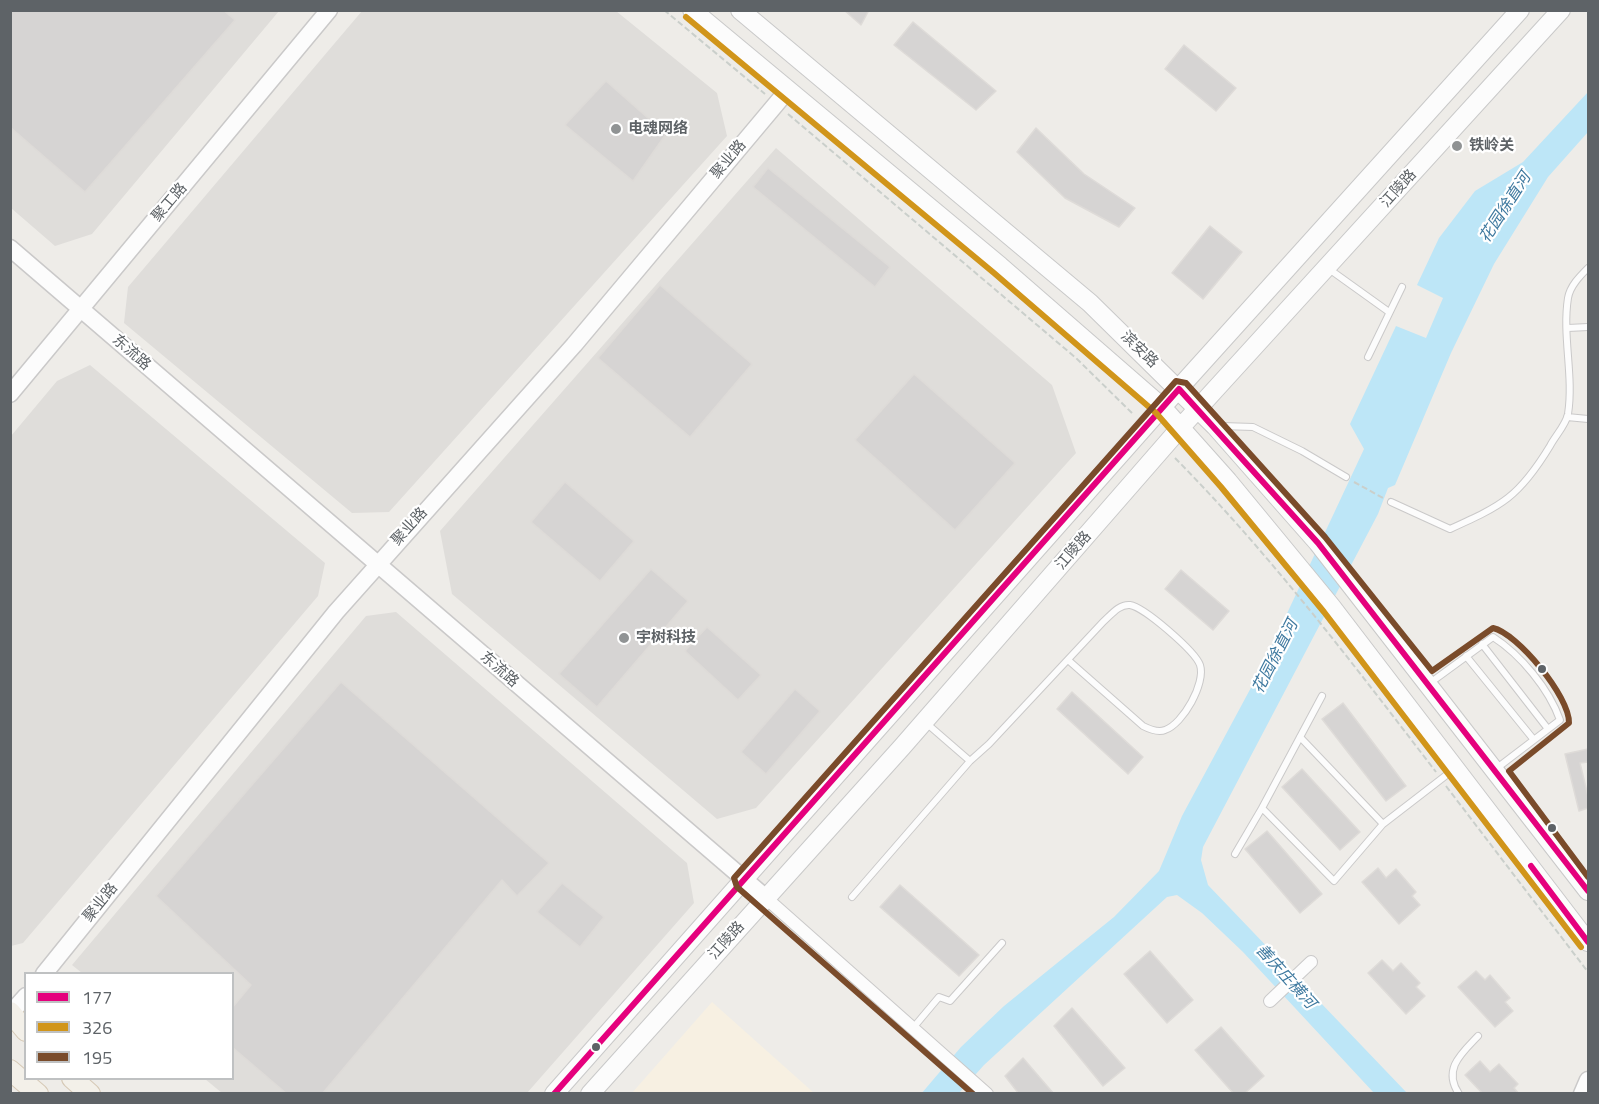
<!DOCTYPE html>
<html>
<head>
<meta charset="utf-8">
<style>
	body { margin:0 }
	#map { position:relative; width:1599px; height:1104px; overflow:hidden; background:#eeece8; font-family:"Titillium Web",sans-serif }
	canvas { display:block }
	.frame { position:absolute; inset:0; border:12px solid #5e6367; pointer-events:none }
	.legend { position:absolute; left:24px; top:972px; width:210px; height:108px; box-sizing:border-box; background:#fff; border:2px solid #bfc1c2; margin:0; padding:8px 10px; list-style:none; font-size:18px; color:#5e6367 }
	.legend li { display:flex; align-items:center; gap:12px; height:30px }
	.legend b { width:30px; border:2px solid #bfc1c2 }
</style>
</head>
<body>
<div id="map">
<canvas width="1599" height="1104"></canvas>
<div class="frame"></div>
<ul class="legend">
<li><b style="height:8px;background:#e5007d"></b>177</li>
<li><b style="height:8px;background:#d1951a"></b>326</li>
<li><b style="height:8px;background:#7a4b2a"></b>195</li>
</ul>
</div>
<script>
const g = document.querySelector('canvas').getContext('2d');
g.lineJoin = 'round';
function fill(path, color) { g.fillStyle = color; g.fill(path, 'evenodd'); }
function strokePath(path, color, width, dash) { g.strokeStyle = color; g.lineWidth = width; g.lineCap = dash ? 'butt' : 'round'; g.setLineDash(dash || []); g.stroke(path); }
function drawText(font, color, halo, rows, align = 'center') {
  g.font = font + ' "Titillium Web","Noto Sans SC",sans-serif'; g.lineWidth = 4.5; g.setLineDash([]); g.textBaseline = 'middle'; g.strokeStyle = halo; g.fillStyle = color; for (const [text, x, y, turn = 0] of rows) {
    g.save(); g.translate(x, y); g.rotate((+turn || 0) * Math.PI / 180); g.textAlign = isNaN(turn) ? turn : align; if (halo) g.strokeText(text, 0, 0); g.fillText(text, 0, 0); g.restore();
  }
}
const commercial = new Path2D(`
	M712,1002L814,1093H632Z`);
const industrial = new Path2D(`
	M11,11H279L92,234L55,246L11,208Z
	M362,11H616L717,93L727,136L389,512L352,513L124,323L128,287Z
	M776,148L1052,385L1076,453L756,808L717,819L452,594L440,531Z
	M90,365L325,563L318,596L23,943L11,946V436L57,381Z
	M396,612L687,863L694,903L527,1093H222L205,1079L232,1078V974L82,973L72,965L366,616Z`);
const water = new Path2D(`
	M1588,92V132L1548,177L1494,264L1451,353L1395,485L1388,488L1378,514L1203,847L1201,860L1208,885L1407,1093H1374L1243,952L1202,913L1177,895L1167,897L984,1065L959,1093L921,1094L961,1047L1004,1006L1114,917L1159,871L1182,816L1261,669L1364,449L1350,424L1396,326L1426,338L1443,298L1417,285L1439,238L1475,191L1523,162Z`);
const building = new Path2D(`
	M10,10H223L235,20L85,192L10,127Z
	M844,10H869L861,25Z
	M913,22L996,91L976,110L894,45Z
	M1184,45L1236,88L1216,111L1165,69Z
	M606,81L666,134L633,181L565,125Z
	M1036,128L1084,174L1135,208L1119,227L1065,198L1017,152Z
	M768,168L890,267L875,287L753,187Z
	M1210,226L1242,252L1203,299L1172,273Z
	M660,285L752,364L690,437L598,358Z
	M914,374L1015,463L955,530L855,440Z
	M565,482L634,541L600,581L531,522Z
	M651,569L688,601L597,707L559,674Z
	M1181,570L1229,611L1213,630L1165,589Z
	M707,627L761,675L738,700L685,651Z
	M341,682L549,863L517,896L502,880L322,1094H287L232,1047V1008L251,985L156,896Z
	M795,689L820,711L766,774L741,752Z
	M1072,692L1143,757L1128,774L1057,709Z
	M1343,703L1406,786L1386,801L1322,719Z
	M1588,749V762L1580,763L1588,796V808L1579,811L1565,754Z
	M1302,769L1360,832L1340,850L1282,787Z
	M1267,831L1322,894L1300,913L1245,849Z
	M1378,868L1386,878L1396,869L1416,892L1412,896L1420,905L1399,924L1362,882Z
	M562,883L604,917L580,947L537,912Z
	M900,885L979,955L959,976L880,907Z
	M1150,951L1193,1000L1167,1023L1124,974Z
	M1382,960L1393,971L1401,963L1420,983L1416,987L1425,996L1406,1014L1368,973Z
	M1476,971L1485,980L1490,975L1510,998L1505,1002L1513,1011L1495,1027L1458,987Z
	M1072,1008L1125,1068L1103,1086L1054,1026Z
	M1221,1027L1264,1076L1244,1094H1234L1195,1050Z
	M1023,1058L1054,1094H1019L1005,1076Z
	M1480,1061L1490,1072L1499,1064L1518,1084L1514,1088L1519,1094H1483L1465,1075Z`);
const path = new Path2D(`
	M664,10L765,94
	M788,114L1076,358L1134,415
	M1175,458C1271,555 1353,664 1436,772
	M1354,482L1383,498
	M1446,786L1588,972`);
const service = new Path2D(`
	M1329,269L1389,312
	M1568,328L1588,327
	M1368,357L1402,287
	M1567,417L1588,419
	M1222,426L1253,427L1302,451L1346,477
	M1391,502L1450,529C1503,505 1519,497 1550,446C1555,436 1566,425 1568,414C1574,376 1562,336 1568,298C1570,286 1580,276 1588,268
	M1482,644L1548,729
	M1466,656L1534,740
	M1430,683L1493,637C1521,655 1549,689 1560,720L1497,768
	M1322,696L1262,808L1334,881L1383,824L1453,770
	M925,722L970,761
	M1300,737L1383,824
	M1235,854L1262,808
	M852,897L970,761L989,744L1103,622C1111,615 1119,604 1130,605C1144,607 1195,651 1200,665C1206,683 1183,724 1165,730C1158,733 1149,729 1143,726L1068,660
	M913,1028L939,997L950,1001L1002,943
	M1459,1094C1442,1069 1462,1053 1478,1036`);
const minor = new Path2D(`
	M766,898L987,1094
	M1270,1001L1311,962`);
const tertiary = new Path2D(`
	M10,248L766,898
	M10,394L329,10
	M44,974L336,612L574,345L787,91
	M10,1014L26,996
	M1582,1094L1588,1080`);
const secondary = new Path2D(`
	M692,10L1000,266L1162,407L1228,481L1331,606L1588,942
	M740,10L1090,303L1215,426L1318,543L1588,891
	M554,1094L1162,407L1520,10
	M590,1094L902,747L1181,427L1561,10`);
const primary = new Path2D(`
	M10,1012L26,1031
	M10,1070L38,1094
	M72,1078L90,1094`);
const bus1 = new Path2D(`
	M1531,866L1588,942
	M554,1094L1179,389L1318,543L1588,891`);
const bus2 = new Path2D(`
	M686,17L994,273L1156,413L1221,487L1324,612L1581,947`);
const bus3 = new Path2D(`
	M973,1094L737,887L734,878L1176,381L1186,383L1325,537L1432,671L1493,628C1517,633 1570,697 1569,723L1509,771L1588,877`);
const markers = [
	[616,129,6,"#909394"],
	[1457,146,6,"#909394"],
	[624,638,6,"#909394"],
	[1542,669,5,"#5e6367"],
	[1552,828,5,"#5e6367"],
	[596,1047,5,"#5e6367"]
];
const poiNames = [
	["电魂网络",628,129],
	["铁岭关",1469,146],
	["宇树科技",636,638]
];
const streetNames = [
	["聚业路",729,160,-50],
	["江陵路",1399,189,-48],
	["聚工路",170,203,-50],
	["滨安路",1139,350,44],
	["东流路",131,353,41],
	["聚业路",410,527,-48],
	["江陵路",1074,551,-49],
	["东流路",499,670,41],
	["聚业路",101,903,-51],
	["江陵路",727,941,-48]
];
const waterNames = [
	["花园徐直河",1506,208,-57],
	["花园徐直河",1276,657,-63],
	["善庆庄横河",1285,977,48]
];
fill(commercial, '#f7f0e2');
fill(industrial, '#dfddda');
fill(water, '#bde6f7');
fill(building, '#d6d4d3');
strokePath(building, '#dedbd8', 1.5);
strokePath(service, '#cac9c9', 8);
strokePath(minor, '#cac9c9', 14);
strokePath(tertiary, '#cac9c9', 19);
strokePath(secondary, '#c9c9c9', 20);
strokePath(primary, '#d6c9b6', 22);
strokePath(path, '#cacfcb', 2, [6, 3]);
strokePath(service, '#fcfcfc', 6);
strokePath(minor, '#fcfcfc', 12);
strokePath(tertiary, '#fcfcfc', 16);
strokePath(secondary, '#fcfcfc', 18);
strokePath(primary, '#f3f0e9', 20);
strokePath(bus1, '#e5007d', 6);
strokePath(bus2, '#d1951a', 6);
strokePath(bus3, '#7a4b2a', 6);
for (const [x, y, r, color] of markers) { const dot = new Path2D(); dot.arc(x, y, r, 0, 2 * Math.PI); g.fillStyle = color; g.fill(dot); strokePath(dot, '#fff', 2); }
drawText('bold 15px', '#5e6367', '#fff', poiNames, 'left');
drawText('15px', '#5e6367', '#fff', streetNames);
drawText('italic 16px', '#3e799f', '#fff', waterNames);
</script>
</body>
</html>
